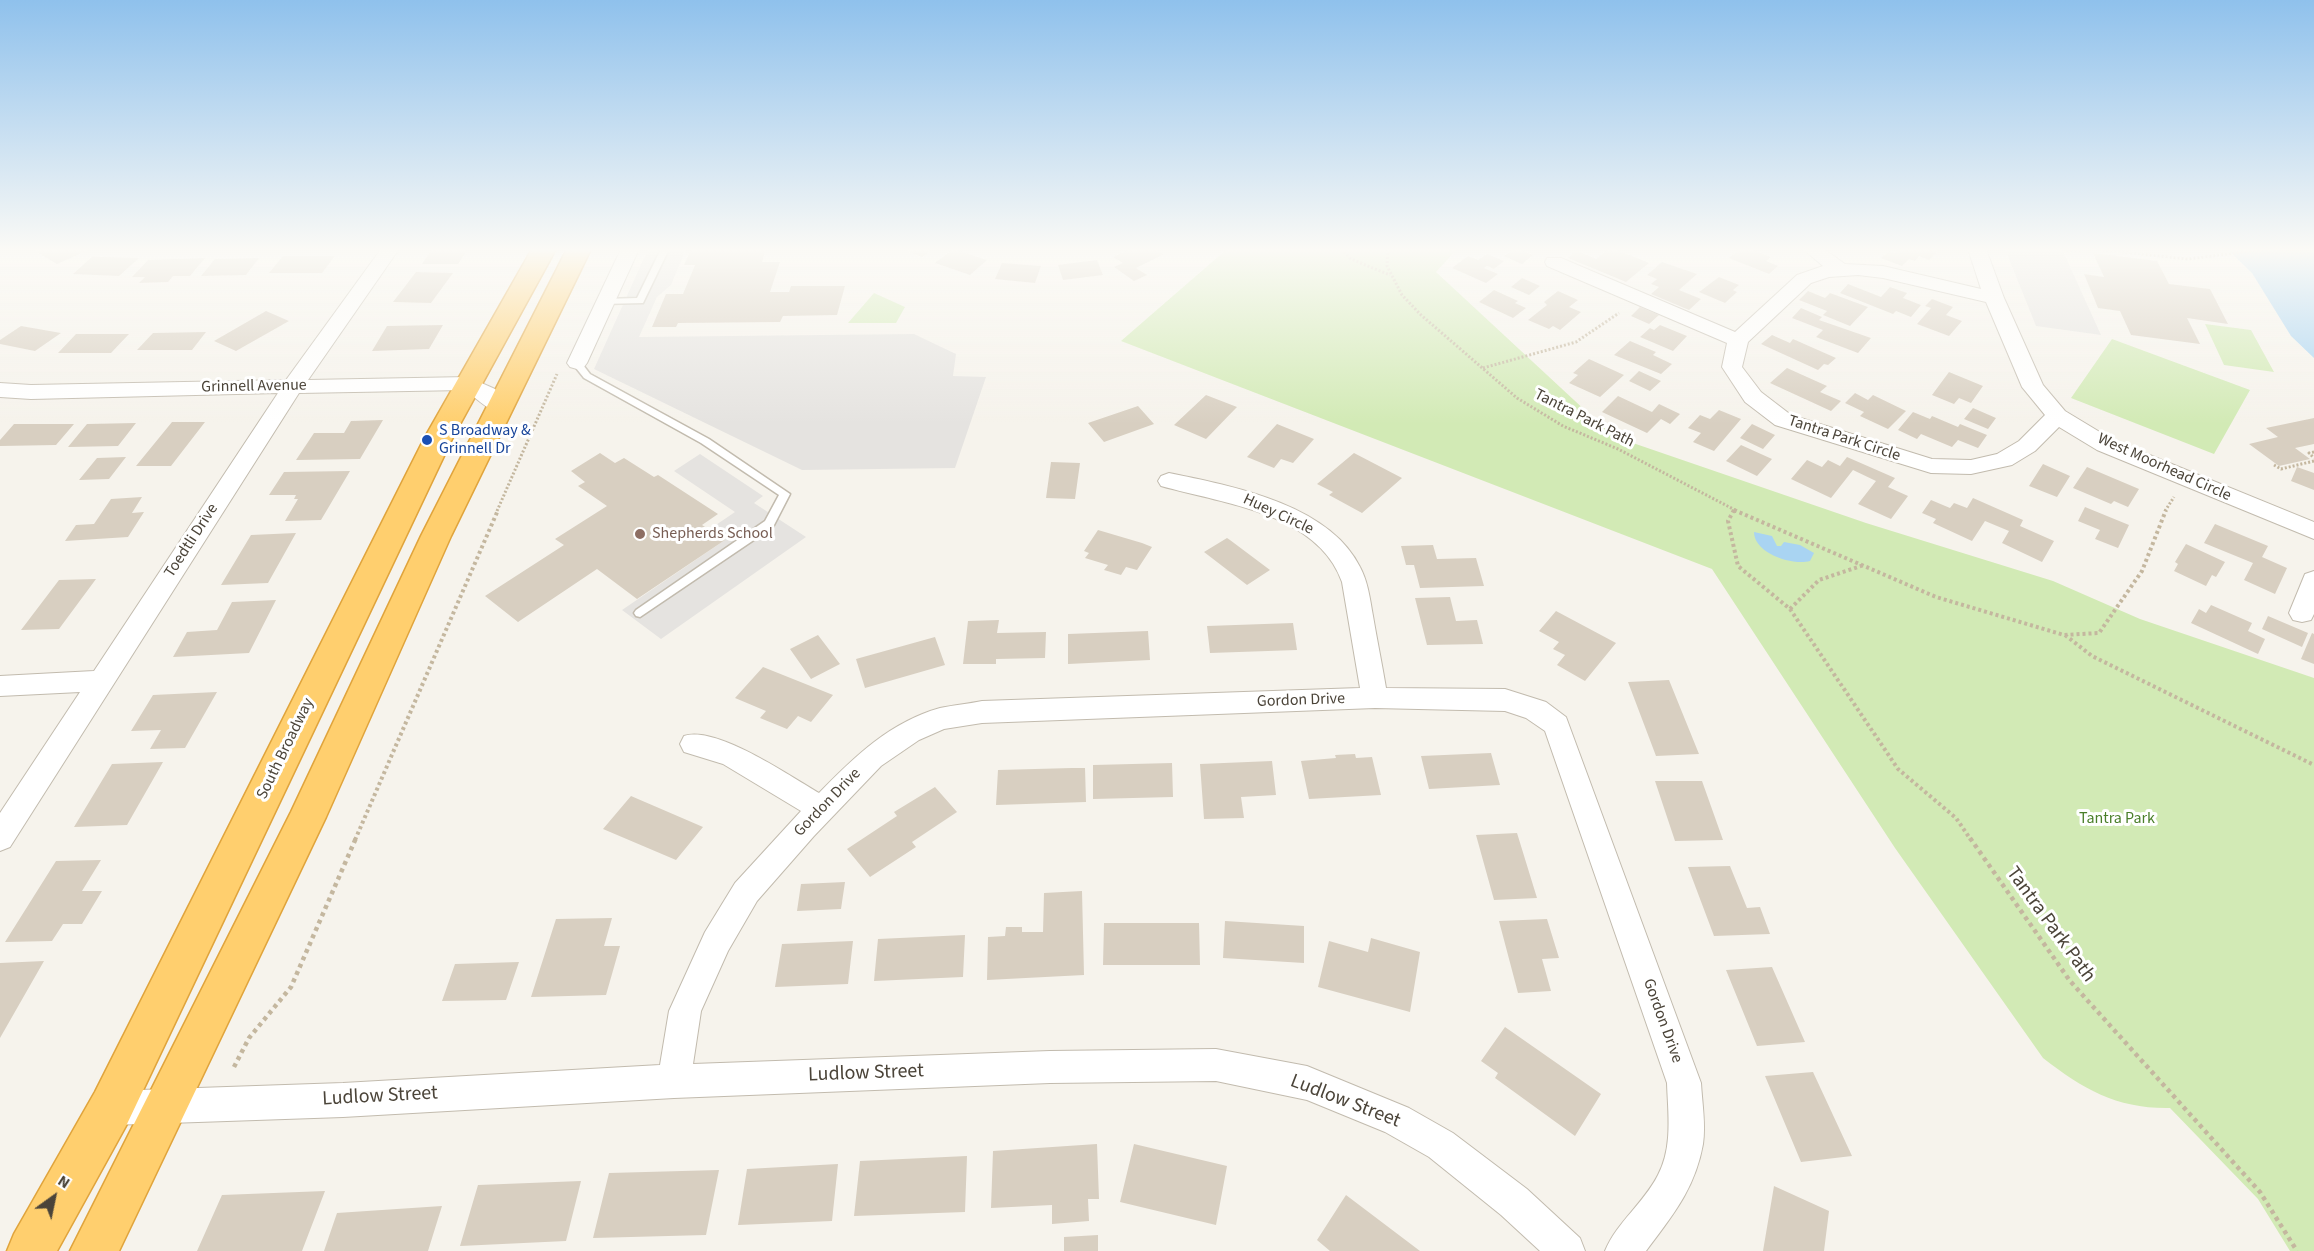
<!DOCTYPE html>
<html>
<head>
<meta charset="utf-8">
<style>
	body { margin:0 }
	#map { position:relative; width:2314px; height:1251px; overflow:hidden; background:#f6f3ec; font-family:"Source Sans 3",sans-serif }
	canvas { display:block }
	.north { position:absolute; left:24px; top:1167px; width:60px; height:60px; -webkit-text-stroke:4px #fff; paint-order:stroke; rotate:33deg; font-size:16px; font-weight:700; line-height:24px; text-align:center; color:#4b4439 }
	.north::after { content:''; display:block; margin:auto; width:21px; height:27px; background:#4b4439; clip-path:polygon(50% 0,100% 100%,50% 72%,0 100%) }
</style>
</head>
<body>
<div id="map">
<canvas width="2314" height="1251"></canvas>
<div class="north">N</div>
</div>
<script>
const g = document.querySelector('canvas').getContext('2d');
g.lineJoin = 'round';
function fill(path, color) { g.fillStyle = color; g.fill(path, 'evenodd'); }
function strokePath(path, color, width, dash) { g.strokeStyle = color; g.lineWidth = width; g.lineCap = dash ? 'butt' : 'round'; g.setLineDash(dash || []); g.stroke(path); }
function drawText(font, color, halo, rows, align = 'center') {
  g.font = font + ' "Source Sans 3",sans-serif'; g.lineWidth = 6; g.setLineDash([]); g.textBaseline = 'middle'; g.strokeStyle = halo; g.fillStyle = color; for (const [text, x, y, turn = 0] of rows) {
    g.save(); g.translate(x, y); g.rotate((+turn || 0) * Math.PI / 180); g.textAlign = isNaN(turn) ? turn : align; if (halo) g.strokeText(text, 0, 0); g.fillText(text, 0, 0); g.restore();
  }
}
const green = new Path2D(`
	M1227,249H1457L1436,272L1602,426L1630,442L1866,523L2053,581L2140,619L2314,678V1251H2290L2258,1199L2170,1108C2118,1109 2084,1090 2043,1058L1895,848L1712,569L1121,341Z
	M874,293L905,307L896,323H848Z
	M2205,324L2251,330L2274,372L2224,365Z
	M2112,339L2250,390L2214,454L2071,398Z`);
const parking = new Path2D(`
	M648,249H686L671,285L657,297L639,337L914,334L956,354L953,376L986,377L955,468L802,470L594,369Z
	M2005,249H2062L2101,335L2036,326Z
	M700,454L763,496L754,503L806,537L661,639L622,610L725,540L710,529L735,512L674,471Z`);
const water = new Path2D(`
	M2227,249L2314,251V358L2291,336L2252,273Z
	M1754,532L1772,536L1777,546H1781L1784,542L1800,545L1814,553L1810,561C1792,566 1754,553 1754,532Z`);
const building = new Path2D(`
	M32,249H91L57,264Z
	M432,249H468L458,264H422Z
	M691,249H766L762,262H780L770,292H789L791,286H845L837,315L783,316L780,322L678,323L676,327H652L666,294H683L695,265H684Z
	M901,249H933L922,257Z
	M953,249L987,260L970,275L935,263Z
	M1130,249H1155L1164,254L1136,268L1147,275L1134,281L1114,267L1123,263L1113,257Z
	M1514,249H1518L1533,255L1522,264L1504,256Z
	M1608,249H1615L1649,263L1626,282L1568,258L1576,250L1596,259Z
	M1743,249H1751L1771,257L1766,261L1778,266L1769,274L1729,258L1738,250Z
	M1898,249H1940L1929,260L1919,256L1915,261L1909,259L1902,266L1881,258L1889,251L1894,253Z
	M2093,253L2157,261L2169,284L2210,289L2228,324L2187,318L2200,344L2131,335L2120,311L2098,308L2084,274L2104,277Z
	M1487,254L1504,261L1494,269L1487,266L1484,268L1498,274L1486,283L1452,268L1468,256L1478,260Z
	M93,256L102,257L139,258L119,276L73,274Z
	M283,256H335L322,273H269Z
	M205,258L190,276H173L168,282L139,283L145,277H132L148,260Z
	M259,258L246,275L201,276L215,259Z
	M1097,260L1103,275L1063,280L1058,265Z
	M1662,262L1697,274L1679,290L1701,299L1689,310L1651,294L1659,287L1651,284L1657,279L1647,275Z
	M1002,263L1041,266L1035,283L995,279Z
	M416,272L453,273L431,303L393,302Z
	M1719,277L1739,285L1733,290L1737,292L1725,303L1699,292Z
	M1522,278L1540,286L1529,295L1511,287Z
	M1848,284L1881,297L1890,287L1907,293L1903,298L1921,305L1911,317L1896,311L1893,314L1840,293Z
	M1494,290L1518,301L1515,303L1526,308L1513,318L1479,302Z
	M1558,291L1578,300L1569,307L1581,312L1560,330L1553,326L1549,329L1528,320L1547,305L1544,302Z
	M1808,291L1825,298L1830,293L1868,307L1850,326L1823,315L1827,311L1799,300Z
	M1932,299L1953,307L1946,315L1962,321L1949,336L1917,324L1931,308L1925,306Z
	M1640,307L1659,315L1649,324L1631,316Z
	M1801,308L1822,317L1819,320L1871,338L1858,353L1816,337L1823,330L1792,318Z
	M266,311L289,321L236,351L214,341Z
	M443,325L429,349L372,351L387,326Z
	M1660,325L1687,336L1673,351L1640,337L1650,328L1654,330Z
	M21,326L61,333L35,351L0,344V340Z
	M206,332L192,350H137L153,333Z
	M76,334H129L111,353H58Z
	M1772,335L1790,343L1793,339L1836,358L1828,365L1824,364L1818,370L1761,344Z
	M1630,341L1656,352L1653,355L1672,364L1661,374L1614,355Z
	M1589,359L1624,375L1600,397L1569,383L1578,375L1573,373Z
	M1787,368L1827,386L1820,392L1841,401L1831,411L1770,383Z
	M1639,371L1661,381L1650,391L1629,381Z
	M1949,372L1983,386L1971,403L1959,398L1954,404L1932,395Z
	M1855,393L1868,400L1873,395L1906,411L1888,429L1860,416L1864,412L1845,403Z
	M1206,395L1237,407L1206,439L1174,425Z
	M1618,396L1652,412L1659,404L1680,414L1670,424L1661,419L1647,433L1602,412Z
	M1138,406L1154,424L1104,442L1088,423Z
	M1973,408L1996,418L1988,429L1964,419Z
	M1719,410L1741,419L1714,451L1693,442L1701,433L1688,428L1700,415L1710,419Z
	M1913,412L1930,419L1932,416L1958,427L1960,424L1987,435L1978,448L1958,440L1952,447L1921,434L1917,439L1898,430Z
	M2314,418V444L2295,448L2310,459L2279,466L2249,444L2278,437L2266,428Z
	M383,420L360,459L296,460L314,433H344L351,421Z
	M172,422H205L171,466H136Z
	M136,423L118,446L68,447L87,424Z
	M14,424H74L56,445L0,446V440Z
	M1277,424L1314,439L1293,463L1281,459L1274,468L1247,457Z
	M1752,424L1775,435L1763,449L1740,438Z
	M1741,445L1772,459L1757,476L1726,461Z
	M600,453L615,463L624,458L654,477L658,475L718,514L702,525L725,540L637,599L597,569L518,622L485,596L564,545L555,539L607,506L578,486L585,482L571,471Z
	M1354,453L1402,478L1362,513L1329,495L1333,492L1317,484Z
	M126,457L109,479L79,480L97,458Z
	M1847,457L1895,478L1888,487L1908,496L1891,519L1858,504L1876,481L1853,470L1831,498L1791,479L1807,460L1822,467L1828,460L1840,466Z
	M1051,462L1080,463L1075,499L1046,498Z
	M2043,464L2070,476L2057,497L2029,486Z
	M2087,467L2139,489L2128,507L2114,501L2111,504L2073,488Z
	M2297,467L2314,473V490L2291,481Z
	M350,471L321,520L285,521L298,499H294L296,495H269L284,472Z
	M142,497L132,513L144,512L128,537L65,541L76,525L94,524L111,499Z
	M1973,498L2023,520L2020,526L2054,541L2042,562L2002,543L2009,531L1985,521L1972,541L1933,523L1936,519L1922,513L1931,500L1950,508L1954,503L1967,508Z
	M2085,507L2129,525L2118,548L2095,539L2100,530L2078,521Z
	M2215,524L2268,546L2262,557L2287,568L2275,594L2244,580L2253,563L2204,543Z
	M1098,530L1142,543L1152,547L1137,570L1126,567L1121,575L1104,570L1108,565L1085,558L1089,553L1084,551Z
	M296,533L268,583L221,585L251,535Z
	M1227,538L1230,540L1270,570L1247,585L1204,552Z
	M2186,544L2225,562L2216,577L2212,575L2206,586L2174,571L2178,564L2175,562Z
	M1433,545L1437,559L1476,558L1484,586L1420,588L1414,565H1406L1401,546Z
	M96,579L59,629L21,630L59,580Z
	M1450,597L1456,621L1477,620L1483,644L1427,645L1415,598Z
	M276,600L249,653L173,657L187,632L217,630L232,602Z
	M2211,605L2252,623L2248,631L2265,639L2258,654L2191,623L2199,609L2206,613Z
	M1556,611L1616,643L1585,681L1557,665L1565,655L1553,649L1559,642L1539,631Z
	M2268,616L2308,633L2302,647L2262,629Z
	M999,620L997,633L1046,632L1045,658L996,659V664H963L968,621Z
	M1293,623L1297,650L1210,653L1207,626Z
	M1148,631L1150,660L1068,664V634Z
	M2312,633L2314,634V664L2301,659Z
	M818,635L840,664L811,679L790,649Z
	M935,637L945,665L865,688L856,659Z
	M763,667L833,695L811,722L798,716L787,729L760,718L766,711L735,698Z
	M1669,680L1699,754L1656,756L1628,682Z
	M217,692L185,748L150,749L161,730L131,731L153,695Z
	M1491,753L1500,785L1429,789L1421,756Z
	M1355,754L1356,758L1372,757L1381,795L1309,799L1301,761L1336,758L1335,755Z
	M1272,761L1276,795L1241,797L1244,818L1204,819L1200,764Z
	M163,762L127,825L74,827L112,764Z
	M1172,763L1173,797L1093,799V765Z
	M1072,768H1085L1086,802L996,805L998,770Z
	M1655,781H1702L1723,840L1675,841Z
	M935,787L957,812L912,842L916,847L870,877L847,849L897,816L894,812Z
	M631,796L703,827L676,860L603,829Z
	M1517,833L1537,898L1494,900L1476,835Z
	M101,860L82,891H102L82,924H63L52,941L5,942L56,861Z
	M1730,866L1747,908L1760,907L1770,934L1714,936L1688,867Z
	M845,882L841,909L797,911L801,884Z
	M1082,891L1084,975L987,980L988,937L1005,936L1006,927H1022V932H1043L1044,893Z
	M612,918L604,946H620L606,995L531,997L556,919Z
	M1547,919L1559,958L1542,959L1551,991L1518,993L1499,921Z
	M1225,921L1304,926V963L1223,958Z
	M1104,923H1199L1200,965H1103Z
	M965,935L963,977L874,981L878,939Z
	M1371,938L1420,952L1410,1012L1318,987L1329,941L1368,952Z
	M853,941L848,984L775,987L782,944Z
	M44,961L0,1038V963Z
	M519,962L506,1000L442,1001L455,964Z
	M1772,967L1805,1042L1757,1046L1726,970Z
	M1505,1027L1601,1094L1575,1136L1495,1078L1498,1073L1481,1061Z
	M1813,1072L1852,1156L1801,1162L1765,1076Z
	M1097,1144L1099,1199H1088L1089,1221L1052,1224V1205L991,1208L993,1151Z
	M1134,1144L1227,1166L1216,1225L1120,1202Z
	M967,1156L965,1212L854,1216L860,1161Z
	M838,1164L832,1221L738,1225L747,1169Z
	M719,1170L706,1235L593,1238L609,1173Z
	M581,1181L566,1241L460,1246L478,1185Z
	M1774,1186L1829,1211L1824,1251H1763Z
	M325,1191L302,1251H197L222,1195Z
	M1346,1195L1420,1251H1330L1317,1240Z
	M442,1206L428,1251H324L337,1213Z
	M1098,1235V1251H1064V1237Z`);
const pathFar2 = new Path2D(`
	M1341,249L1351,259L1390,275
	M1388,249L1387,266L1402,295L1421,315L1517,398L1563,426L1618,449L1737,511
	M2094,249L2188,259L2265,249
	M2066,251L2090,249
	M1483,368L1576,342L1619,313
	M2314,452L2309,453L2314,458
	M2274,465L2281,469L2314,461
	M497,511L557,374
	M2165,511L2174,497`);
const pathFar1 = new Path2D(`
	M1734,510L1936,597L2064,635L2099,633L2142,571L2166,510
	M1734,510L1728,521L1738,566L1790,609L1898,769L1956,818L1971,840
	M1790,609L1819,580L1864,565
	M2065,635L2092,656L2314,765
	M355,840L498,510`);
const path = new Path2D(`
	M1970,838L2070,981L2260,1192L2297,1251
	M234,1067L249,1038L291,987L356,838`);
const lane = new Path2D(`
	M661,249H669L643,303L601,304L599,302L604,299L637,298Z
	M577,360L580,361L590,374L709,439L790,494L773,527L640,617L636,616L634,613L636,610L765,521L779,495L701,443L584,378L572,363Z`);
const street = new Path2D(`
	M381,249H399L308,380L468,377L495,389L511,407L508,412C491,416 478,398 464,390L299,393L10,847L0,851V813L80,692L0,696V676L94,671L278,393L31,399L0,397V383L31,385L286,380Z
	M621,249H639L587,363L584,367L577,369L570,367L567,363Z
	M1803,249H1824L1845,264L1883,266L1981,289L1968,249H1986L2004,298L2043,385L2065,411L2113,440L2314,522V539L2097,450L2059,427L2035,451L2012,465L1971,474L1931,473L1775,425L1745,402L1722,367L1727,343L1547,266L1545,262L1547,258H1561L1735,332L1797,275L1823,266ZM1858,275L1883,278L1986,302L2022,387L2045,415L2019,441L1997,454L1971,460L1932,459L1791,415L1761,392L1742,367L1748,342L1811,283L1829,277Z
	M1169,473C1232,486 1329,504 1360,567C1368,582 1370,599 1373,616C1377,640 1382,664 1386,688L1505,689L1546,702L1566,717L1701,1083C1702,1102 1706,1125 1703,1144C1695,1189 1672,1216 1646,1251H1605C1617,1222 1644,1203 1658,1175C1673,1147 1668,1113 1667,1083L1545,731L1526,718L1505,711L1375,708L982,723L944,729L919,740L881,766L814,836L757,901L728,951L701,1011L693,1064L1050,1051L1216,1049L1307,1066L1409,1108L1453,1133L1527,1189L1580,1238L1585,1251H1540L1501,1215L1429,1157L1385,1132L1307,1100L1216,1081L1050,1083L674,1098L343,1117L111,1125L99,1120L94,1108L99,1096L111,1091L343,1083L660,1065L669,1011L705,932L735,883L801,811L723,764L684,752L680,744L684,736C716,725 790,776 819,793C854,757 890,722 940,708C954,705 968,704 982,701L1360,688L1342,582C1318,513 1221,503 1161,486L1158,481L1161,476Z
	M2314,571V614L2311,620L2302,622L2293,620L2289,613L2305,574Z`);
const highway = new Path2D(`
	M532,249H556L453,437L127,1124L57,1251H7L14,1234L95,1092L425,437Z
	M567,249H591L451,536L326,817L119,1251H70L291,812L421,536Z`);
const markers = [
	[427,440,6,"#1a4fb4"],
	[640,534,6,"#8d6e63"]
];
const streetNames = [
	["Grinnell Avenue",254,387,-1],
	["Tantra Park Path",1584,419,27],
	["Tantra Park Circle",1844,439,18],
	["West Moorhead Circle",2164,468,24],
	["Huey Circle",1278,515,25],
	["Toedtli Drive",192,541,-57],
	["Gordon Drive",1301,701,-2],
	["South Broadway",286,749,-64],
	["Gordon Drive",828,803,-46],
	["Gordon Drive",1662,1021,70]
];
const transitNames = [
	["S Broadway &",439,431],
	["Grinnell Dr",439,449]
];
const educationNames = [
	["Shepherds School",652,534]
];
const parkNames = [
	["Tantra Park",2117,819]
];
const nearStreetnames = [
	["Tantra Park Path",2050,925,54],
	["Ludlow Street",866,1074,-2],
	["Ludlow Street",380,1097,-3],
	["Ludlow Street",1345,1102,21]
];
fill(green, '#d2eab5');
fill(parking, '#e5e3e0');
fill(water, '#a9d4f2');
fill(building, '#d8cfc1');
strokePath(lane, '#c2bbae', 3);
strokePath(street, '#c2bbae', 2);
strokePath(highway, '#e0a43c', 3);
strokePath(pathFar2, '#c4b79f', 3, [2, 2]);
strokePath(pathFar1, '#c4b79f', 4, [3, 3]);
strokePath(path, '#c4b79f', 4.5, [4, 4]);
fill(lane, '#fff');
fill(street, '#fff');
fill(highway, '#ffcf6e');
const sky = g.createLinearGradient(0, 0, 0, 424);
sky.addColorStop(0, '#8fc1ec');
sky.addColorStop(0.59, '#fbfaf6');
sky.addColorStop(1, '#fbfaf600');
g.fillStyle = sky;
g.fillRect(0, 0, 2314, 424);
for (const [x, y, r, color] of markers) { const dot = new Path2D(); dot.arc(x, y, r, 0, 2 * Math.PI); g.fillStyle = color; g.fill(dot); strokePath(dot, '#fff', 2); }
drawText('16px', '#4b4439', '#fff', streetNames);
drawText('16px', '#164399', '#fff', transitNames, 'left');
drawText('16px', '#785e54', '#fff', educationNames, 'left');
drawText('16px', '#4a7f2a', '#fff', parkNames);
drawText('20px', '#4b4439', '#fff', nearStreetnames);
</script>
</body>
</html>
